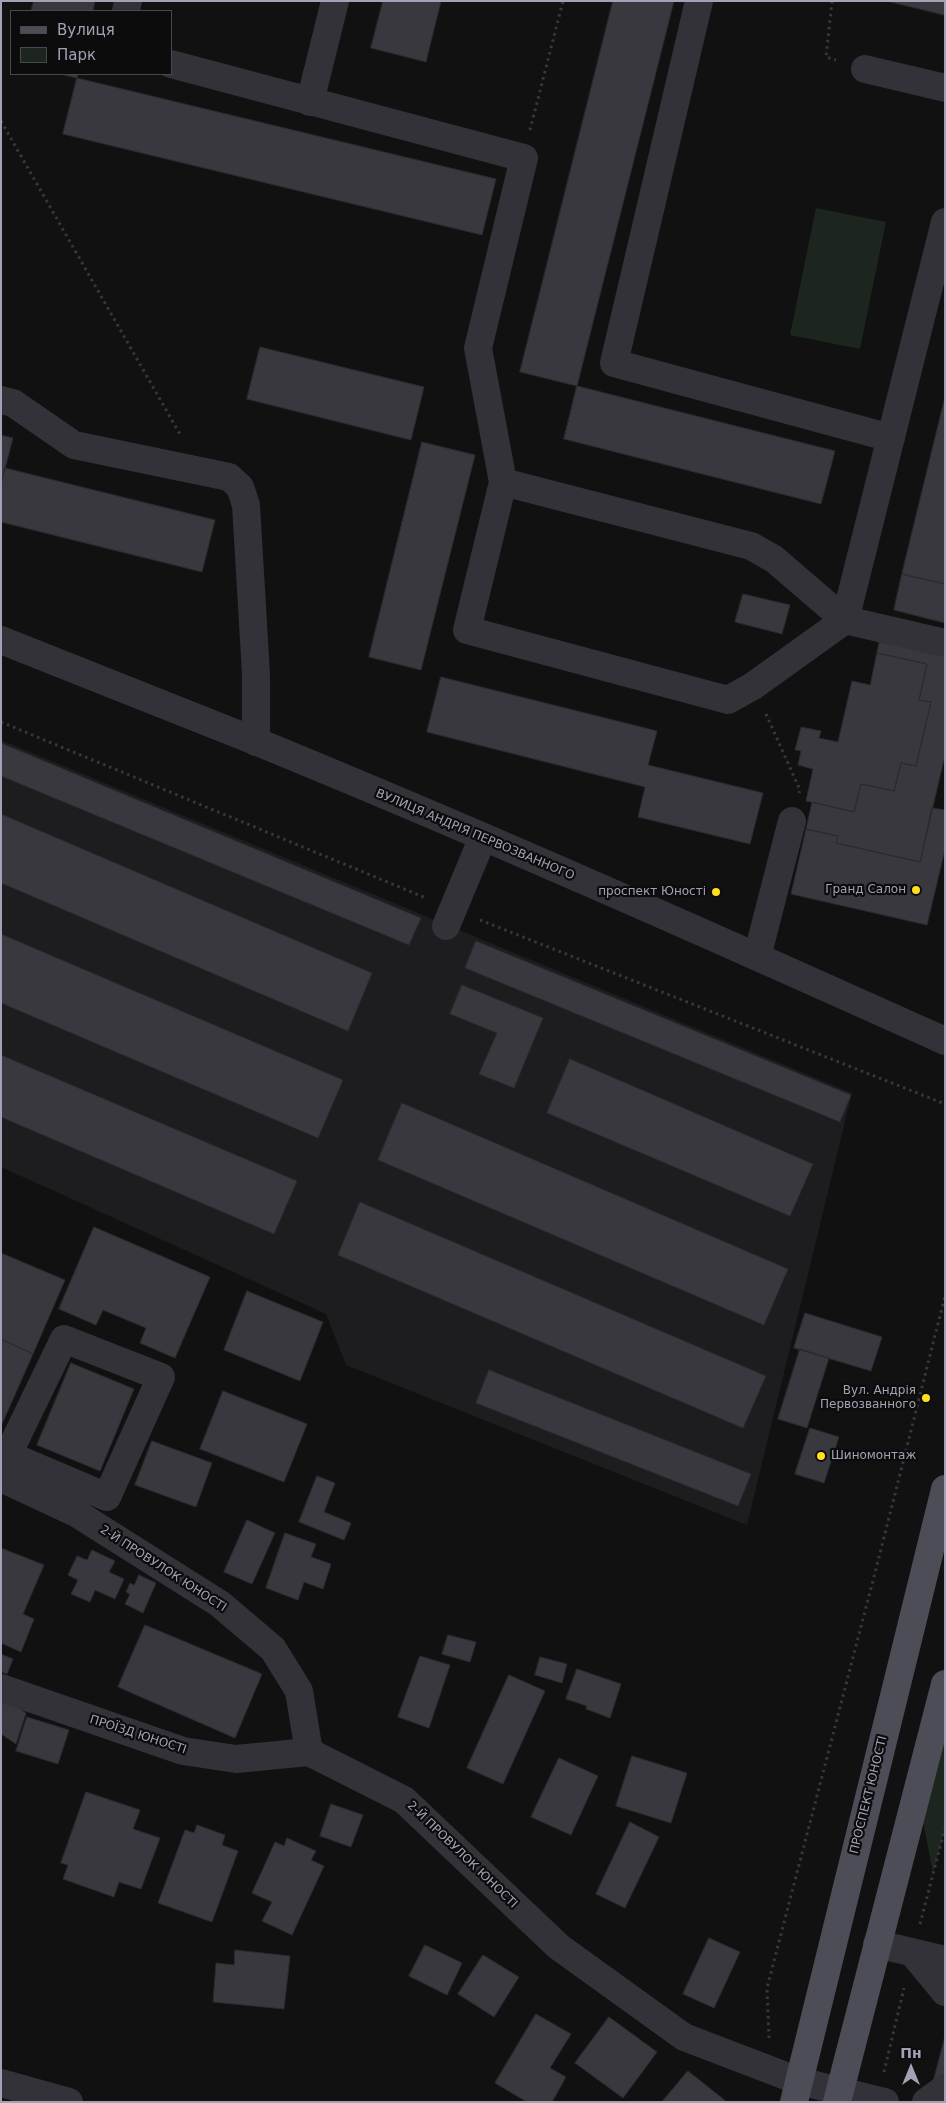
<!DOCTYPE html>
<html>
<head>
<meta charset="utf-8">
<style>
	body { margin:0 }
	#map { position:relative; width:946px; height:2103px; overflow:hidden; background:#111112; font-family:"DejaVu Sans",sans-serif }
	canvas { display:block }
	.frame { position:absolute; inset:0; border:2px solid #a1a3b4; pointer-events:none }
	.legend { position:absolute; left:10px; top:10px; width:162px; height:65px; box-sizing:border-box; background:#0c0c0d; border:1px solid #484850; margin:0; padding:6px 9px; list-style:none; font-size:15px; color:#a1a3b4 }
	.legend li { display:flex; align-items:center; gap:10px; height:25px }
	.legend b { width:25px; border:1px solid #484850 }
	.north { position:absolute; left:886px; top:2043px; width:50px; height:50px; -webkit-text-stroke:4px #0c0c0d; paint-order:stroke; rotate:0deg; font-size:14px; font-weight:700; line-height:20px; text-align:center; color:#a1a3b4 }
	.north::after { content:''; display:block; margin:auto; width:18px; height:22px; background:#a1a3b4; clip-path:polygon(50% 0,100% 100%,50% 72%,0 100%) }
</style>
</head>
<body>
<div id="map">
<canvas width="946" height="2103"></canvas>
<div class="frame"></div>
<ul class="legend">
<li><b style="height:6px;background:#4d4d57"></b>Вулиця</li>
<li><b style="height:14px;background:#1d251f"></b>Парк</li>
</ul>
<div class="north">Пн</div>
</div>
<script>
const g = document.querySelector('canvas').getContext('2d');
g.lineJoin = 'round';
function fill(path, color) { g.fillStyle = color; g.fill(path, 'evenodd'); }
function strokePath(path, color, width, dash) { g.strokeStyle = color; g.lineWidth = width; g.lineCap = dash ? 'butt' : 'round'; g.setLineDash(dash || []); g.stroke(path); }
function drawText(font, color, halo, rows, align = 'center') {
  g.font = font + ' "DejaVu Sans",sans-serif'; g.lineWidth = 4.5; g.setLineDash([]); g.textBaseline = 'middle'; g.strokeStyle = halo; g.fillStyle = color; for (const [text, x, y, turn = 0] of rows) {
    g.save(); g.translate(x, y); g.rotate((+turn || 0) * Math.PI / 180); g.textAlign = isNaN(turn) ? turn : align; if (halo) g.strokeText(text, 0, 0); g.fillText(text, 0, 0); g.restore();
  }
}
const built = new Path2D(`
	M1,740L852,1093L747,1525L346,1365L326,1314L1,1167Z`);
const green = new Path2D(`
	M816,208L886,222L860,349L790,335Z
	M945,1683V1828L933,1873L917,1790Z`);
const building = new Path2D(`
	M34,1H95L93,11H31Z
	M383,1H441L426,62L371,48Z
	M613,1H674L577,386L520,372Z
	M887,1H945V15Z
	M61,74H78L77,78Z
	M77,78L496,179L482,235L63,134Z
	M260,347L424,387L411,440L247,399Z
	M577,386L835,451L821,504L564,439Z
	M945,397V584L902,574Z
	M1,435L13,438L1,484Z
	M422,442L475,455L421,670L369,657Z
	M5,468L215,520L202,572L1,522V484Z
	M902,574L945,584V623L894,610Z
	M743,594L790,605L782,634L735,622Z
	M880,640L945,655V755L920,862L836,843L838,836L806,829L812,802L854,812L861,784L894,791L901,763L916,766L931,702L919,700L927,664L877,653Z
	M877,653L927,664L919,700L931,702L916,766L901,763L894,791L861,784L854,812L806,801L813,769L798,765L801,751L795,750L801,727L821,731L819,738L838,742L852,681L870,685Z
	M441,677L657,731L648,765L763,793L750,844L638,817L645,787L427,732Z
	M1,743L421,918L409,945L1,776Z
	M932,808L945,810V849L927,925L791,894L806,829L838,836L836,843L920,862Z
	M1,814L372,973L348,1031L1,883Z
	M1,934L343,1080L318,1138L1,1003Z
	M476,941L851,1095L840,1122L465,968Z
	M462,985L543,1018L514,1088L479,1074L497,1033L450,1014Z
	M1,1055L297,1181L274,1234L1,1117Z
	M570,1059L813,1164L790,1216L547,1113Z
	M402,1103L788,1269L764,1325L378,1160Z
	M360,1202L766,1376L743,1428L338,1255Z
	M94,1227L210,1277L175,1358L140,1343L146,1328L103,1310L96,1325L59,1309Z
	M1,1253L65,1280L33,1354L1,1339Z
	M247,1291L323,1322L300,1381L224,1350Z
	M805,1313L882,1337L871,1371L794,1348Z
	M1,1339L33,1354L2,1424H1Z
	M800,1349L829,1358L807,1428L778,1419Z
	M71,1363L134,1389L100,1471L37,1445Z
	M489,1370L751,1474L738,1506L476,1403Z
	M223,1391L307,1424L284,1482L200,1449Z
	M810,1428L839,1437L824,1483L795,1474Z
	M152,1441L212,1463L196,1507L135,1485Z
	M317,1476L335,1483L324,1512L351,1523L344,1540L299,1522Z
	M247,1520L275,1533L252,1584L224,1572Z
	M285,1533L316,1544L311,1557L331,1564L323,1589L304,1582L298,1600L266,1588Z
	M1,1548L44,1565L23,1614L34,1619L21,1652L1,1643Z
	M92,1550L115,1561L109,1572L124,1579L115,1599L95,1590L90,1602L71,1594L78,1580L68,1575L77,1556L87,1560Z
	M139,1575L156,1583L143,1613L125,1604L130,1594L126,1592L130,1583L134,1585Z
	M145,1625L262,1674L235,1738L118,1687Z
	M448,1635L476,1642L470,1662L442,1654Z
	M1,1654L13,1659L7,1674L1,1672Z
	M420,1656L450,1665L429,1728L398,1717Z
	M540,1657L567,1664L562,1683L535,1675Z
	M577,1669L621,1684L610,1718L586,1709L587,1706L566,1699Z
	M509,1675L545,1691L503,1784L467,1768Z
	M1,1695L26,1713L16,1744L1,1734Z
	M27,1717L69,1730L58,1764L16,1751Z
	M632,1756L687,1773L671,1823L616,1806Z
	M559,1758L598,1776L571,1835L531,1817Z
	M86,1792L140,1810L133,1829L160,1838L141,1889L119,1882L114,1897L63,1879L68,1865L61,1863Z
	M331,1804L363,1815L351,1847L320,1836Z
	M630,1822L659,1837L625,1908L596,1894Z
	M197,1825L225,1835L222,1845L238,1851L212,1922L158,1903L185,1830L194,1833Z
	M287,1838L316,1851L311,1860L324,1866L292,1935L262,1921L272,1902L252,1893L275,1842L284,1846Z
	M709,1938L740,1952L714,2008L683,1994Z
	M425,1945L462,1963L447,1995L409,1976Z
	M235,1950L290,1956L284,2009L213,2002L216,1963L234,1965Z
	M483,1955L519,1977L494,2017L458,1994Z
	M536,2014L571,2034L550,2068L566,2077L552,2102H527L495,2083Z
	M609,2017L657,2052L623,2098L575,2063Z
	M945,2036V2095L931,2091Z
	M688,2071L727,2102H662Z`);
const path = new Path2D(`
	M832,1L826,57L836,60
	M1,121L181,436
	M530,130L563,1
	M766,714L800,790L799,793
	M1,722L426,898
	M480,920L945,1104
	M920,1924L945,1828
	M769,2038L767,1988L876,1569L945,1296
	M884,2072L904,1988`);
const minor = new Path2D(`
	M699,1L614,363L891,438
	M126,11L128,1
	M171,64L524,158L478,348L503,482L467,630L728,700L753,686L845,620L945,643
	M865,69L945,88
	M310,102L335,1
	M1,400L13,403L74,445L229,477L240,487L246,505L256,674V742
	M503,482L751,546L774,559L845,620L945,222
	M1,640C86,674 171,707 255,741C487,836 716,938 945,1041
	M446,926L483,837
	M757,957L792,821
	M1,1469L64,1339L161,1377L107,1497L8,1455
	M1,1478L76,1513L220,1604L273,1649L299,1691L309,1752L404,1800L559,1947L684,2037L799,2081L885,2102
	M1,1688L183,1751L236,1759L309,1752
	M877,1944L945,1960
	M912,1952L945,1992
	M1,2083L69,2102
	M926,2102L945,2088`);
const major = new Path2D(`
	M794,2102L945,1489
	M837,2102L945,1684`);
const markers = [
	[916,890,5,"#ffe01c"],
	[716,892,5,"#ffe01c"],
	[926,1398,5,"#ffe01c"],
	[821,1456,5,"#ffe01c"]
];
const streetNames = [
	["ВУЛИЦЯ АНДРІЯ ПЕРВОЗВАННОГО",475,835,23],
	["2-Й ПРОВУЛОК ЮНОСТІ",163,1569,33],
	["ПРОЇЗД ЮНОСТІ",138,1735,18],
	["ПРОСПЕКТ ЮНОСТІ",869,1795,-76],
	["2-Й ПРОВУЛОК ЮНОСТІ",462,1855,44]
];
const poiNames = [
	["Гранд Салон",906,890],
	["проспект Юності",706,892],
	["Вул. Андрія",916,1391],
	["Первозванного",916,1405],
	["Шиномонтаж",831,1456,"left"]
];
fill(built, '#1d1d1f');
fill(green, '#1d251f');
fill(building, '#38383e');
strokePath(building, '#2b2b2f', 1);
strokePath(path, '#37383f', 3, [2.5, 4]);
strokePath(minor, '#323238', 28);
strokePath(major, '#4d4d57', 28);
for (const [x, y, r, color] of markers) { const dot = new Path2D(); dot.arc(x, y, r, 0, 2 * Math.PI); g.fillStyle = color; g.fill(dot); strokePath(dot, '#0c0c0d', 2); }
drawText('12px', '#a1a3b4', '#0c0c0d', streetNames);
drawText('12px', '#a1a3b4', '#0c0c0d', poiNames, 'right');
</script>
</body>
</html>
